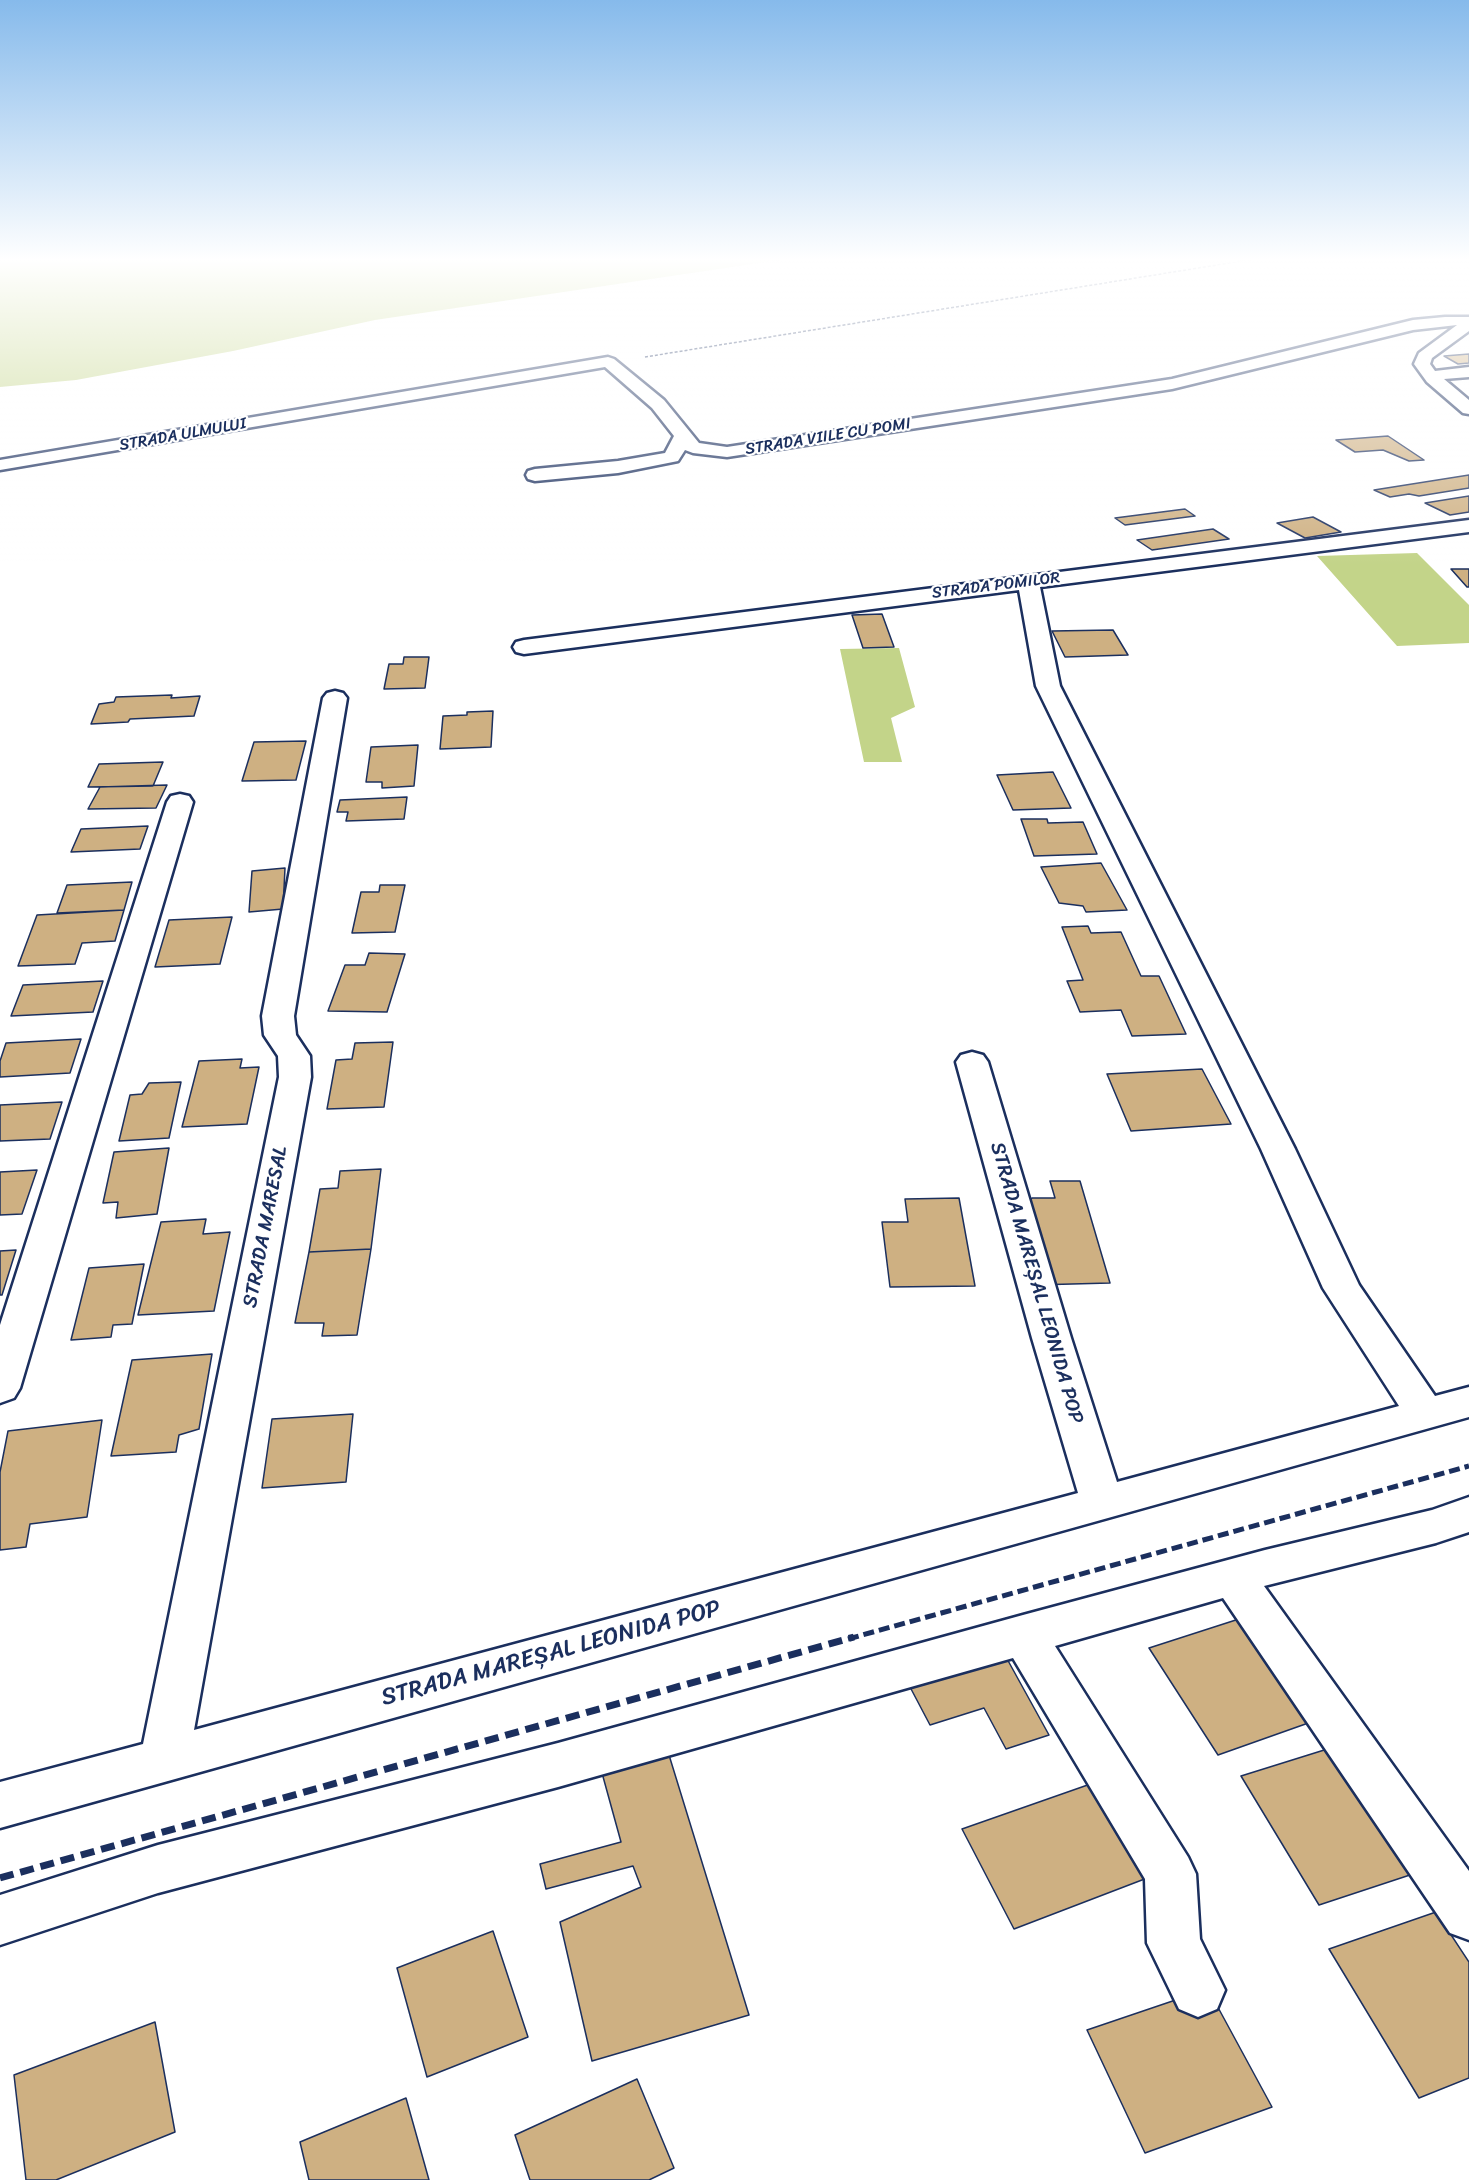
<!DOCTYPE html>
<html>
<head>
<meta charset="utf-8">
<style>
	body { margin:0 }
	canvas { display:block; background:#fff }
</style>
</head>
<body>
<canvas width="1469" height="2180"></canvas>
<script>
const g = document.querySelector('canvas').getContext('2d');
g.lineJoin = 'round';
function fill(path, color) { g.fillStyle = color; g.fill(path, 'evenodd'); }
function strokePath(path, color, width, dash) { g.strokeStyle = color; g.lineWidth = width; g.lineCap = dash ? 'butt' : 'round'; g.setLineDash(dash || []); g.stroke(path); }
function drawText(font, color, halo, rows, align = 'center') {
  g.font = font + ' Sriracha,sans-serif'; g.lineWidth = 4.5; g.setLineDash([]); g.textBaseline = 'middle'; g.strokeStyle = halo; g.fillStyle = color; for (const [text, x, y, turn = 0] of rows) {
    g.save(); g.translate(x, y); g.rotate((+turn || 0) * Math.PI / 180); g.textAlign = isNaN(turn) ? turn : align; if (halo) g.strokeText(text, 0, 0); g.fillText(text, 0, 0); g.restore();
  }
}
const green = new Path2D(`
	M0,259H786L375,320L233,351L76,380L0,387Z
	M1417,553L1469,605V643L1397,646L1317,556Z
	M899,648L915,707L891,718L902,762H864L840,649Z`);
const building = new Path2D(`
	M1469,354V363L1458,364L1444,356Z
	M1388,436L1424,460L1409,461L1383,450L1355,452L1336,440Z
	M1469,475V488L1419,496L1409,494L1390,497L1374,490Z
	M1469,496V512L1450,515L1425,503Z
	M1185,509L1195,516L1125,525L1115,518Z
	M1313,517L1341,532L1305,538L1277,523Z
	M1213,529L1229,539L1152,550L1137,540Z
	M1451,569H1469V587H1467Z
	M882,614L894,647L863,648L852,615Z
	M1113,630L1128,655L1065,657L1052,631Z
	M404,657H429L425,688L384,689L389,664H403Z
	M172,695L171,698L200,696L194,716L130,719L128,722L91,724L99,704L114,702L116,697Z
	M493,711L491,747L440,749L443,716L467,715V712Z
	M306,741L296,780L242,781L254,742Z
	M418,745L414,786L382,788V782H366L371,747Z
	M163,762L153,786L88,787L99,764Z
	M1053,772L1071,808L1013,810L997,775Z
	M167,785L156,808L88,809L100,787Z
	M407,797L404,819L346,821L348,812H337L340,800Z
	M1021,819H1047L1048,823L1083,822L1097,854L1034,856Z
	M148,826L140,849L71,852L81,829Z
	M1101,863L1127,910L1086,912L1083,906L1059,903L1041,867Z
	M285,868L283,909L249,912L252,871Z
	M132,882L124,910L57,913L67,885Z
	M380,885H405L395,932L352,933L361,892H379Z
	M124,910L115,941L82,943L75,964L18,966L37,915Z
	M232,917L220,964L155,967L169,920Z
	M1088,926L1091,933L1121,932L1141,976H1159L1186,1034L1132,1036L1121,1010L1080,1012L1067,981L1083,980L1062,927Z
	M369,953L405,954L387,1012L328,1011L345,965H365Z
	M103,981L93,1012L11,1016L23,985Z
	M81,1039L70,1073L0,1077V1061L6,1043Z
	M393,1042L384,1107L327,1109L336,1060L352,1059L355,1043Z
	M242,1059L240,1068L259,1067L247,1124L182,1127L199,1061Z
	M1202,1069L1231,1124L1131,1131L1107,1074Z
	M181,1082L169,1138L119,1141L130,1095L142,1094L149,1083Z
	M62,1102L50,1139L0,1141V1105Z
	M169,1148L157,1214L116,1218L118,1202L103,1203L114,1152Z
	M381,1169L371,1249L309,1252L320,1189L338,1188L340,1171Z
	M37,1170L22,1214L0,1215V1172Z
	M1050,1181H1080L1110,1283L1034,1285L1018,1216L1032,1198H1055Z
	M959,1198L975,1286L890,1287L882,1222H908L905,1199Z
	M206,1219L203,1234L230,1232L214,1311L138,1315L161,1222Z
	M371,1249L357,1335L322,1336L324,1323H295L309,1252Z
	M16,1250L2,1295H0V1251Z
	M144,1264L132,1324L113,1325L111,1337L71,1340L89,1268Z
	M212,1354L199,1429L179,1435L176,1452L111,1456L132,1360Z
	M353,1414L346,1482L262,1488L272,1419Z
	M102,1420L87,1517L30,1524L26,1547L0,1550V1472L8,1431Z
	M1242,1618L1314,1721L1218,1755L1149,1648Z
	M1006,1657L1049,1735L1006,1749L984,1708L930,1725L910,1687Z
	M1337,1746L1419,1872L1319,1905L1241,1776Z
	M669,1755L749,2015L592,2061L560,1922L641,1887L633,1866L546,1889L540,1864L621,1842L602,1773Z
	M1099,1781L1155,1875L1014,1929L962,1829Z
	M1436,1912L1469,1962V2078L1419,2098L1329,1949Z
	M493,1931L528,2037L427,2077L397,1968Z
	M1208,1989L1272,2107L1145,2153L1087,2030Z
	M155,2022L175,2132L56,2180H26L14,2075Z
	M637,2079L674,2168L649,2180H530L515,2135Z
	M406,2098L429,2180H309L300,2142Z`);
const path = new Path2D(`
	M645,357L1254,259`);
const minor = new Path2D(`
	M1445,317H1469V331L1432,358L1430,364L1435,371L1469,367V377L1444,379L1469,400V414L1463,413L1427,382L1414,364L1419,353L1457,325L1413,330L1172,389L727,457L693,453L685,450L678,461L618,473L535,481L528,479L526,475L528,471L535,469L618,461L665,453L674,436L652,408L605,367L0,470V460L608,357L614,359L664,400L699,443L727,447L1172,379L1413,320Z
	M1469,520V532L1040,587L1060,686L1295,1149L1359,1285L1435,1396L1469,1387V1417L0,1828V1782L143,1744L279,1077L278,1056L264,1035L262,1016L323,698L327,693L335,691L343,693L347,698L294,1016L296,1035L310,1056L311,1077L194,1730L1078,1493L1032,1338L956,1062L961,1055L972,1052L983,1055L988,1062L1071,1338L1117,1482L1399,1406L1323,1288L1261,1149L1036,686L1019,590L524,654L516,652L513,647L516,642L524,640Z
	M180,794L189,796L193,802L20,1388L14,1398L0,1403V1325L167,802L171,796Z
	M1469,1497V1532L1436,1543L1264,1586L1469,1871V1940L1450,1933L1223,1598L1055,1646L1188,1857L1196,1874L1200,1939L1225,1990L1217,2009L1198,2017L1179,2009L1147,1943L1145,1879L1013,1658L558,1787L158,1893L0,1945V1895L158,1845L558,1743L1023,1615L1265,1550L1432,1510Z`);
const railFar1 = new Path2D(`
	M848,1639L1469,1466`);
const rail = new Path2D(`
	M0,1878L854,1637`);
const farStreetnames = [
	["STRADA ULMULUI",183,435,-10],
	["STRADA VIILE CU POMI",828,437,-9],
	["STRADA POMILOR",996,586,-7]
];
const streetNames = [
	["STRADA MARESAL",266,1227,-79],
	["STRADA MAREȘAL LEONIDA POP",1036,1283,74]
];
const nearStreetnames = [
	["STRADA MAREȘAL LEONIDA POP",551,1654,-15]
];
fill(green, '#c3d489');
fill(building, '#ceb082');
strokePath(building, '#1b2f5e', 1.5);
strokePath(minor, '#1b2f5e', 5);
strokePath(path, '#1b2f5e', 1.5, [3, 2]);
fill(minor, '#fff');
strokePath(railFar1, '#1b2f5e', 5, [11, 5]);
strokePath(rail, '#1b2f5e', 7, [14, 7]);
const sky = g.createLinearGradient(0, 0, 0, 565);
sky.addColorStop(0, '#86baeb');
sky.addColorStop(0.46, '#fff');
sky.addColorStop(1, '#ffffff00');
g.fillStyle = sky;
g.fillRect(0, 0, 1469, 565);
drawText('16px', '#1b2f5e', '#fff', farStreetnames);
drawText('20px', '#1b2f5e', '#fff', streetNames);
drawText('24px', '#1b2f5e', '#fff', nearStreetnames);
</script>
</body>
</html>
